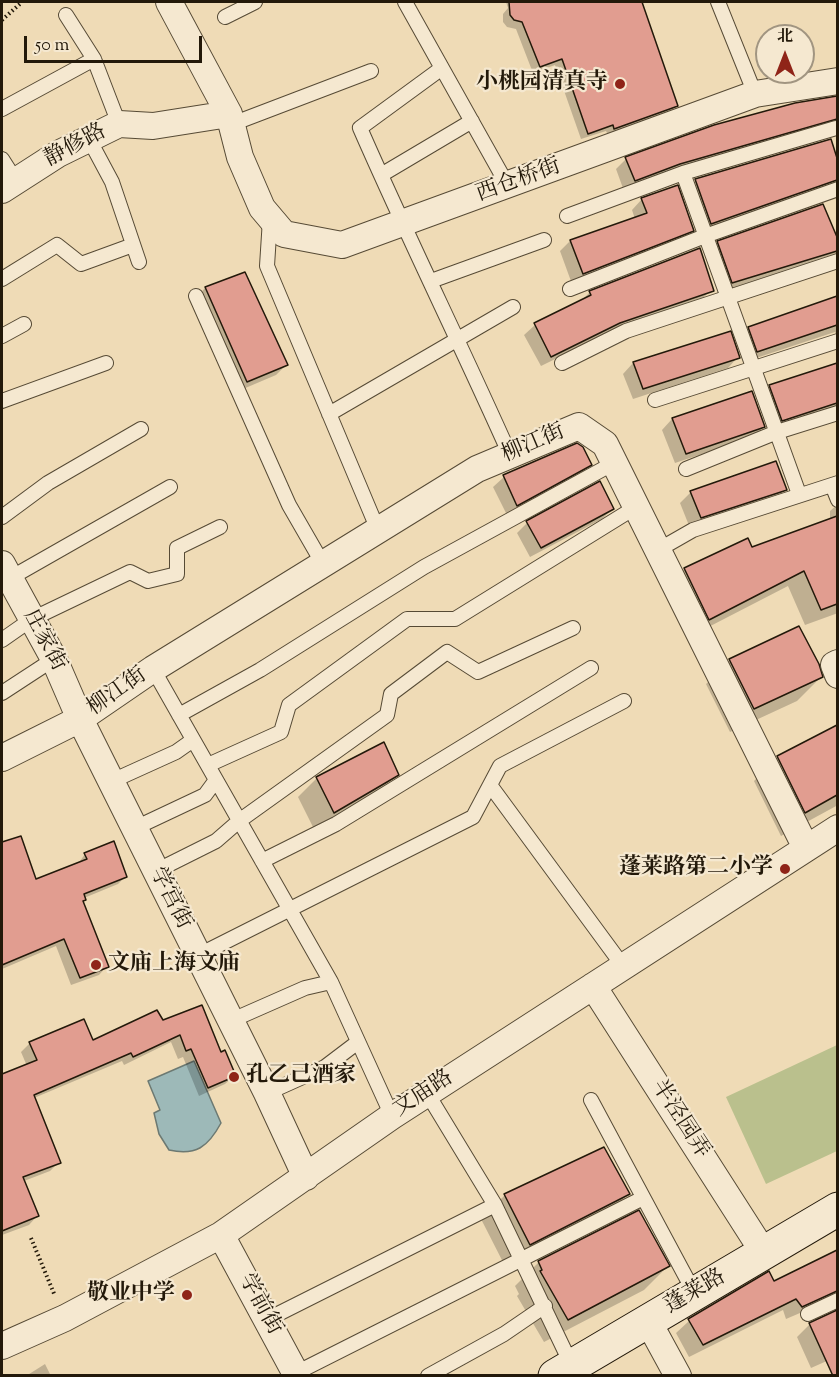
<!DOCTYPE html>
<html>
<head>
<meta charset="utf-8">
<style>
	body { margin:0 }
	#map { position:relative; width:839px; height:1377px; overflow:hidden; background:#efdbb6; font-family:"Sorts Mill Goudy","Noto Serif SC",serif }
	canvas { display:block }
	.frame { position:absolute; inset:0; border:3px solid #23190a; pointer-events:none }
	.north { position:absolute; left:755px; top:24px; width:60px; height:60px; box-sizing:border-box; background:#f5e8d0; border:2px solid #a19581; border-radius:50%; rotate:0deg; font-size:16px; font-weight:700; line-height:24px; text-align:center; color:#23190a }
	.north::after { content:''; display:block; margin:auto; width:21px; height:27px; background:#8f2418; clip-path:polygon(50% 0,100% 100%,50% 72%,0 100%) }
	.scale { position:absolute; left:24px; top:36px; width:178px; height:27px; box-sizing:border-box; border:3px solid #23190a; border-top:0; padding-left:8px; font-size:18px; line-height:21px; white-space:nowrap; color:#23190a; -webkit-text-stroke:4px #f5e8d0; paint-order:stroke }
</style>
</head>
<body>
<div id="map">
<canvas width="839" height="1377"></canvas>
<div class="frame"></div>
<div class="north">北</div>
<div class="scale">50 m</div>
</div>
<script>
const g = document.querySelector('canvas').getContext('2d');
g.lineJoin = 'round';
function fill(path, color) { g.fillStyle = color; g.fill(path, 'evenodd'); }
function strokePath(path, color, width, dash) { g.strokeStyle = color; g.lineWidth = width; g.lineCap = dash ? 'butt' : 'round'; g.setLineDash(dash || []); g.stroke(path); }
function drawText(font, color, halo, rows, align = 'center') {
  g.font = font + ' "Sorts Mill Goudy","Noto Serif SC",serif'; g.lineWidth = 4.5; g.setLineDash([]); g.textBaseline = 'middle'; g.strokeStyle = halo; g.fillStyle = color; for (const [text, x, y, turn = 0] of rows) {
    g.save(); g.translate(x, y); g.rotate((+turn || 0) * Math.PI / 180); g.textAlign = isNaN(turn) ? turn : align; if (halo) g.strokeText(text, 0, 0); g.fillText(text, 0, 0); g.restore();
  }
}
const green = new Path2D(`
	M837,1045V1151L766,1184L726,1097Z`);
const water = new Path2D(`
	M194,1061L221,1123C208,1147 196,1156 169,1150L159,1134L154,1113L160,1110L148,1081Z`);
const shadow = new Path2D(`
	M506,2H640L676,106L669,113L608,135L606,131L581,139L555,65L533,73L516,29L507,27L503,22V14L508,8Z
	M838,96V130L624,191L616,169L626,159L796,104Z
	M830,141L838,162V182L832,187L701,234L685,191L696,180Z
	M642,199L692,230L682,241L572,284L560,251L570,241L635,219L632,210Z
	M822,206L838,240V252L831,259L722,293L708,253L718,243Z
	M699,249L713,288L703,298L608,333L541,366L524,335L535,325L580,302L590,292Z
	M244,274L286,365L276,375L236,392L195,299L205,288Z
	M838,297V338L835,332L747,361L739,338L749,328Z
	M730,333L738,357L728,368L633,399L623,374L633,363Z
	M838,364V409L772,430L760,396L770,387Z
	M751,393L764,427L753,437L675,463L662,430L672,419Z
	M775,463L785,490L775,500L690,528L680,503L690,493Z
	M591,464L580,475L507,515L493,487L504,477Z
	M838,504V613L805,625L788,586L693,635L669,585L684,569L747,540L751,548L830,520V511Z
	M612,509L602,519L530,557L517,533L527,523Z
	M798,628L821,677L797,701L730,732L706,684L730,661Z
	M835,728L838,732V805L781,836L754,781L778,757Z
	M397,774L378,793L315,831L298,797L317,778Z
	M20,837L35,881L78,864L85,854L126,876L118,884L84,898L82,902L107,966L99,975L71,985L56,946L2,969V844Z
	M162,1022L220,1054L234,1076L225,1084L199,1096L183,1057L178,1059L171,1042L124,1065L122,1061L34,1098L59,1162L50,1171L24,1181L37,1216L29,1225L2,1235V1076L27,1066L21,1052L30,1043L93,1042Z
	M628,1194L604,1218L506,1268L481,1219L505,1195Z
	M838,1252V1356L811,1368L797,1337L810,1324L833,1314L834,1310L830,1305L821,1304L786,1319L783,1310L689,1357L676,1333L689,1321L768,1274L773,1283Z
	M539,1262L668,1266L644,1290L544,1342L517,1296L519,1294L515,1286Z
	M45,1364L51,1376H26Z`);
const building = new Path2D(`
	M509,2H642L678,106L614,129L613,125L588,134L562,59L540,67L522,22L514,20L510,15Z
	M837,96V119L680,164L635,181L625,157L714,125L795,103Z
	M831,139L837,158V180L711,224L695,179Z
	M678,185L694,231L583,274L570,240L647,213L641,198Z
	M823,204L837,237V251L732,283L717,241Z
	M700,248L714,291L620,323L551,357L534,323L591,295L589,291Z
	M245,272L288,365L247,382L205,287Z
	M837,296V325L757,352L748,327Z
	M731,331L740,358L643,389L633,362Z
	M837,363V403L782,421L769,385Z
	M752,391L765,427L686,454L672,418Z
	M577,443L583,447L592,465L517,506L503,475Z
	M776,461L787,490L701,518L690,491Z
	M600,481L614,509L541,548L526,521Z
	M837,516V604L821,610L804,571L709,620L684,568L748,538L752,547Z
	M799,626L819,664L823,677L754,709L729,659Z
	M837,725V795L805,813L777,756Z
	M384,742L399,775L334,813L316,777Z
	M21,836L36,879L87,859L84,853L114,841L127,877L84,894L86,900L83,901L109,967L80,978L64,939L2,965V842Z
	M202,1005L221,1052L225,1050L236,1076L208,1088L191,1049L186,1051L180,1035L133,1057L131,1053L34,1095L61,1163L23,1177L39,1216L2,1231V1074L37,1060L29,1042L84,1019L93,1040L157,1010L163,1020Z
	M604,1147L630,1194L530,1245L504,1194Z
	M639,1210L670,1266L568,1320L540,1271L542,1270L538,1261Z
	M837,1250V1291L802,1307L796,1299L703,1345L688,1319L769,1271L774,1281Z
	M837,1310V1376H833L809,1323Z`);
const path = new Path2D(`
	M2,20L22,2
	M31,1238L55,1296`);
const lane = new Path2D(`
	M405,2L508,186
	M718,2L755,94
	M66,15L94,59L119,124
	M225,17L255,2
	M442,68L360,128C408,238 461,345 510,455
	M2,109L94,59
	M232,124L371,71
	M89,139L112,182L139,262
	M2,159L16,181
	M683,173L799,494
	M381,175L472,121
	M567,216L683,173L836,128
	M270,219L267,266L378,530
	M2,279L57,245L81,264L133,245
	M431,281L544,240
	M570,289L705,236L838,189
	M196,296L289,505L323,564
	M2,336L24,324
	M562,363L626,331L838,261
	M655,400L838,341
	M2,401L106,363
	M329,414L513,307
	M686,469L777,432L838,413
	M832,485L838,500
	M2,517L48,483L141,429
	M658,550L693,530L838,483
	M5,581L170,487
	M2,640L32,619L130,572L148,581L177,574V548L220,527
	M153,669L331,982L392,1116
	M2,693L54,659
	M179,715L260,670L424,567L614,463
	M208,765L281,732L289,705L407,619H455L636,507
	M112,781L176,752L193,740
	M490,785L623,966
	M135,828L205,795L216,780
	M262,861L336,824L591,668
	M154,872L216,841L239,821L387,715L391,694L447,652L478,672L573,628
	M199,955L473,817L500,766L624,701
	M230,1021L305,988L331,982
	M267,1093L325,1067L358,1042
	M427,1093L495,1205L572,1366
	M591,1100L695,1294
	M808,1314L838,1300
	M268,1319L495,1205
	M296,1373L643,1198
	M428,1376L504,1334L545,1306`);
const street = new Path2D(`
	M169,2L229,114L240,157L262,208L284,234L342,245L755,94L838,81
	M2,190L58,154L119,124L153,126L229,114
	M2,564L54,659L80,719L267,1093L306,1177
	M838,663L834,665L838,675
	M2,758L80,719L153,669L477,469L579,426L605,444L806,848
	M593,986L764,1253
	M221,1235L297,1376
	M648,1321L678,1376
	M2,1346L65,1318L221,1235L392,1116L838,828`);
const secondary = new Path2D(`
	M555,1376L838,1209`);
const markers = [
	[620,84,6,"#8f2418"],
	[785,869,6,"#8f2418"],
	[96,965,6,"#8f2418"],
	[234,1077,6,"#8f2418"],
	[187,1295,6,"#8f2418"]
];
const poiNames = [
	["小桃园清真寺",608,84],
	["蓬莱路第二小学",773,869],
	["文庙上海文庙",108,965,"left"],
	["孔乙己酒家",246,1077,"left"],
	["敬业中学",175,1295]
];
const streetNames = [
	["静修路",76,147,-28],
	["西仓桥街",519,182,-20],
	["柳江街",534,445,-23],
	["庄家街",43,641,62],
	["柳江街",118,693,-35],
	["学宫街",169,899,63],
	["文庙路",424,1095,-33],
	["半泾园弄",679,1120,57],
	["蓬莱路",696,1293,-30],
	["学前街",259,1305,61]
];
fill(green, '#bac08d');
fill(water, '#9db9b8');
strokePath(water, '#6c7972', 1.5);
fill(shadow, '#0003');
fill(building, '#e19d90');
strokePath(building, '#23190a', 1.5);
strokePath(lane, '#564a35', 16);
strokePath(street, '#564a35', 28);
strokePath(secondary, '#23190a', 35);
strokePath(path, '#23190a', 4, [1.5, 3]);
strokePath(lane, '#f5e8d0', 14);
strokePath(street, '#f5e8d0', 26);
strokePath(secondary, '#f5e8d0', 33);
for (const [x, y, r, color] of markers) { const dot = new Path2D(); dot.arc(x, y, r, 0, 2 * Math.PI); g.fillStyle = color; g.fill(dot); strokePath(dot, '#f5e8d0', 2); }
drawText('bold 22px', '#23190a', '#f5e8d0', poiNames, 'right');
drawText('22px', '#23190a', '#f5e8d0', streetNames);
</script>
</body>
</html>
